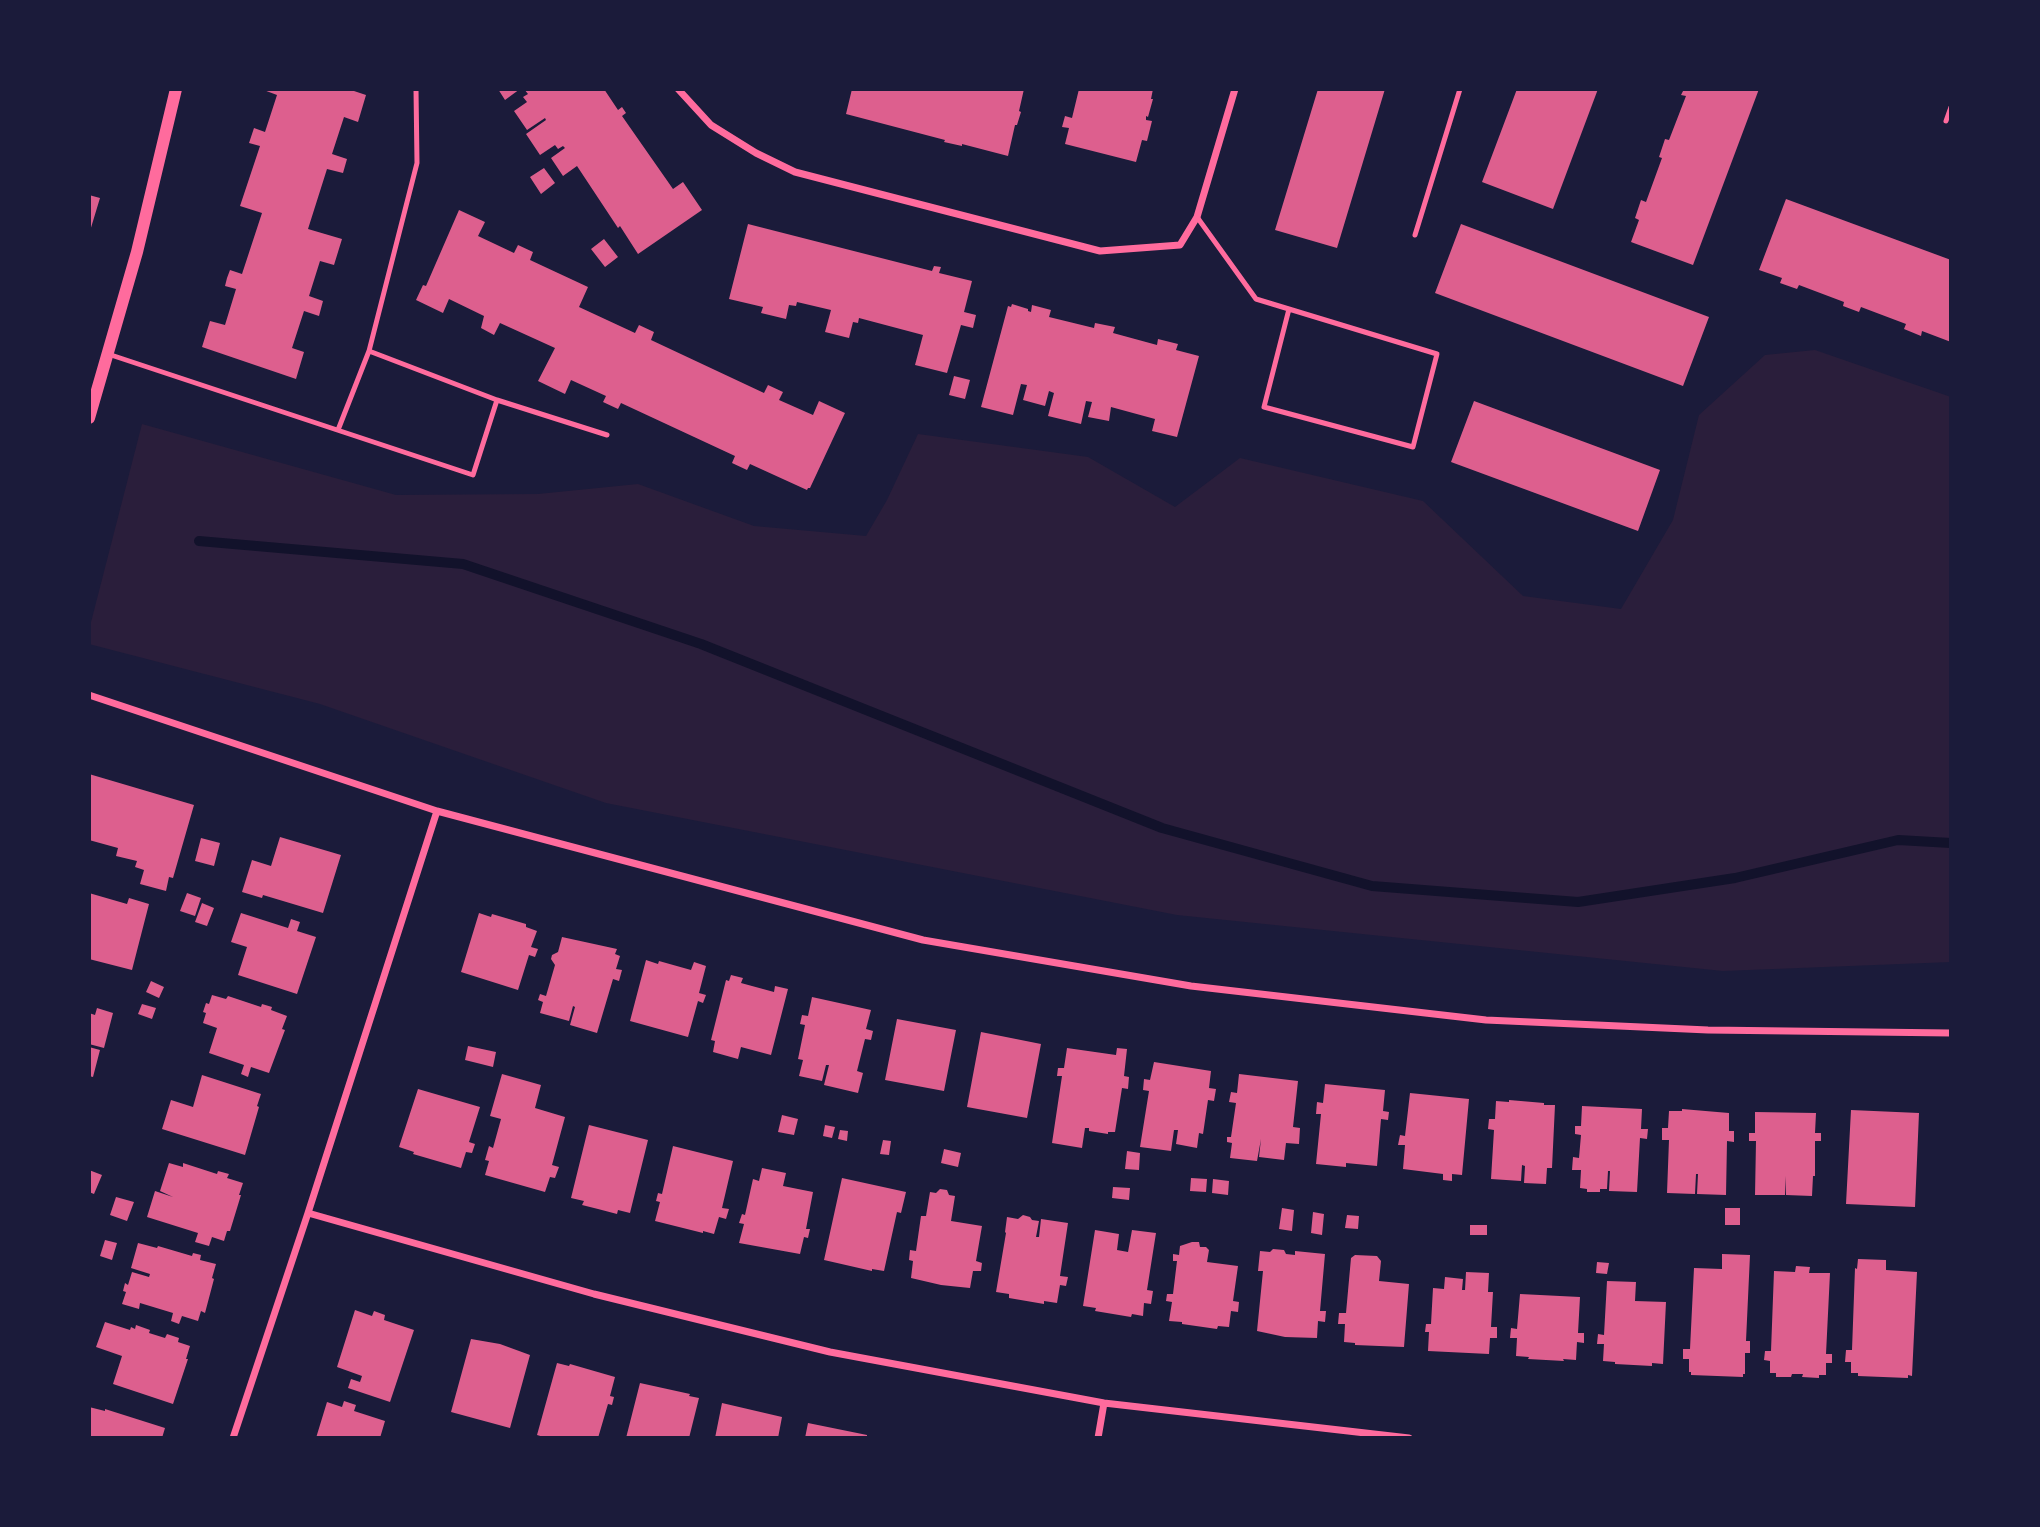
<!DOCTYPE html>
<html>
<head>
<meta charset="utf-8">
<style>
	body { margin:0 }
	#map { position:relative; width:2040px; height:1527px; overflow:hidden; background:#1b1b3a; font-family:"DM Sans",sans-serif }
	canvas { display:block }
	.frame { position:absolute; inset:0; border:91px solid #1b1b3a; pointer-events:none }
</style>
</head>
<body>
<div id="map">
<canvas width="2040" height="1527"></canvas>
<div class="frame"></div>
</div>
<script>
const g = document.querySelector('canvas').getContext('2d');
g.lineJoin = 'round';
function fill(path, color) { g.fillStyle = color; g.fill(path, 'evenodd'); }
function strokePath(path, color, width, dash) { g.strokeStyle = color; g.lineWidth = width; g.lineCap = dash ? 'butt' : 'round'; g.setLineDash(dash || []); g.stroke(path); }
const green = new Path2D(`
	M1815,350L1951,397V962L1723,971L1177,915L606,803L320,704L89,644V630L142,424L396,495L538,494L638,484L754,526L866,536L887,500L918,434L1088,457L1175,507L1240,458L1423,501L1523,596L1621,609L1673,520L1699,415L1765,355Z`);
const stream = new Path2D(`
	M199,541L463,564L701,644L1162,828L1372,886L1578,902L1735,878L1898,840L1951,843`);
const building = new Path2D(`
	M261,89H348L366,95L358,122L344,117L332,154L347,159L343,173L327,169L308,229L342,239L334,265L320,261L309,296L323,301L319,316L304,311L292,348L304,352L296,379L202,347L210,321L225,325L236,289L225,286L227,278L230,270L242,274L262,213L240,206L260,146L249,143L254,128L265,132L277,95Z
	M498,89H520L505,100Z
	M524,89H604L618,110L622,107L626,113L622,116L673,189L683,182L702,210L638,254L620,226L618,228L577,166L563,176L551,158L565,148L563,146L558,149L555,145L540,155L526,134L546,120L545,118L527,130L514,111L527,102L523,97L528,94Z
	M852,89H1024L1019,111L1021,112L1017,125H1015L1008,156L962,144V146L944,142L945,140L846,114Z
	M1079,89H1153L1151,99H1153L1148,117L1146,116V120L1152,121L1147,141L1142,140L1136,162L1065,144L1069,128L1062,127L1065,116L1072,118Z
	M1318,89H1385L1337,248L1275,230Z
	M1517,89H1598L1553,209L1482,182Z
	M1684,89H1759L1693,265L1631,242L1639,220L1635,218L1641,200L1646,202L1662,158L1659,157L1665,139L1669,140L1686,96L1681,95Z
	M544,168L555,183L541,194L530,177Z
	M89,195L100,198L90,231H89Z
	M1786,199L1951,260V342L1922,331L1921,336L1904,329L1906,324L1861,307L1859,312L1843,306L1844,302L1799,285L1797,289L1780,283L1782,278L1759,270Z
	M459,210L485,222L478,236L514,253L518,245L533,252L530,260L588,287L579,307L635,333L639,325L654,332L651,340L764,393L768,385L783,392L779,400L813,415L819,401L845,413L810,488H808L807,490L750,464L747,470L732,463L735,456L621,403L618,409L603,402L606,396L571,380L565,394L538,381L555,348L500,323L494,335L481,328L484,316L449,299L443,313L416,300L423,285L426,286Z
	M748,224L932,271L934,266L941,267L939,273L972,281L964,312L976,315L973,328L961,325L947,373L915,365L923,335L859,318L858,323L853,322L849,338L825,332L831,310L797,302L796,306L789,305L786,319L761,313L763,307L729,299Z
	M1461,224L1709,317L1683,386L1435,293Z
	M604,239L618,257L605,267L591,249Z
	M1012,304L1028,309V311L1031,312L1032,305L1051,310L1049,317L1094,328L1095,323L1115,327L1113,333L1157,345L1158,339L1178,344L1176,350L1199,356L1177,437L1152,431L1155,419L1111,407L1109,421L1088,417L1092,402L1086,401L1081,424L1048,416L1054,393L1049,391L1045,406L1023,400L1027,385L1021,384L1013,415L981,407L1008,306L1011,307Z
	M954,376L970,380L965,399L949,395Z
	M1474,401L1660,470L1638,531L1451,462Z
	M89,774L194,805L173,878L169,877L166,891L140,884L144,870L135,867L137,861L116,856L118,848L89,840Z
	M280,837L341,855L323,913L263,895L262,898L242,892L252,860L271,866Z
	M201,838L220,843L214,866L195,861Z
	M89,893L127,904L129,898L149,904L132,970L89,959Z
	M187,893L201,898L195,916L180,911Z
	M202,903L214,908L207,926L195,922Z
	M241,913L288,928L291,919L300,922L297,931L316,937L297,994L238,975L247,947L231,942Z
	M479,913L491,917L492,914L526,924V927L537,931L531,947L538,949L535,957L529,955L518,990L461,972Z
	M562,937L617,949L615,954L620,956L616,969L622,970L619,981L613,979L597,1033L570,1025L575,1007L573,1006L569,1021L540,1013L543,1002L538,1000L540,994L546,996L555,965L551,959L552,955L558,952Z
	M646,960L658,964L659,961L691,970L694,962L706,966L699,993L706,995L703,1003L698,1001L688,1037L630,1021Z
	M731,975L743,978L741,983L774,992L775,986L788,989L771,1055L741,1047L738,1059L713,1052L715,1041L711,1040L726,980L729,981Z
	M151,981L164,987L159,998L146,992Z
	M212,995L226,999L228,996L261,1007L262,1004L272,1007L271,1010L287,1016L282,1029L285,1030L269,1073L251,1067L248,1077L241,1074L244,1065L209,1053L217,1028L203,1023L206,1013L203,1012L206,1003L209,1004Z
	M812,997L871,1010L866,1029L873,1031L871,1040L865,1039L857,1071L863,1073L858,1093L824,1085L829,1065H826L822,1081L799,1076L803,1060L798,1059L805,1025L800,1024L802,1015L808,1016Z
	M142,1004L156,1008L152,1019L138,1014Z
	M97,1008L113,1013L104,1048L89,1044V1013L95,1015Z
	M897,1019L956,1030L944,1091L885,1080Z
	M981,1032L1041,1044L1027,1118L967,1107Z
	M468,1046L496,1052L493,1067L465,1060Z
	M89,1047L100,1050L93,1077L89,1076Z
	M1067,1048L1116,1055L1117,1048L1127,1049L1124,1076L1129,1077L1128,1089L1122,1088L1115,1132H1108V1134L1089,1131V1128H1085L1082,1148L1052,1143L1062,1076H1057L1058,1068H1064Z
	M1154,1062L1211,1071L1209,1088L1216,1089L1214,1101L1208,1100L1203,1134L1199,1133L1197,1148L1176,1144L1178,1130H1174L1171,1151L1140,1147L1149,1091L1143,1090L1144,1079L1150,1080Z
	M502,1074L541,1085L535,1108L565,1117L552,1165L559,1167L555,1178L550,1177L545,1192L485,1175L489,1161L485,1160L489,1146L493,1148L501,1119L490,1116Z
	M1239,1074L1298,1081L1293,1127L1300,1128L1299,1144L1286,1143L1284,1160L1259,1157L1261,1139L1257,1161L1230,1158L1232,1143L1227,1142V1137H1231L1236,1103L1229,1102L1231,1092L1237,1093Z
	M202,1075L261,1094L257,1106L259,1107L245,1155L162,1129L171,1100L193,1107Z
	M1325,1084L1385,1090L1383,1111L1389,1112L1388,1120L1381,1119L1377,1166L1346,1163V1167L1316,1164L1321,1114H1316L1317,1102L1323,1103Z
	M418,1089L480,1107L469,1142L475,1144L472,1153L466,1152L461,1168L413,1154L414,1152L399,1147Z
	M1410,1093L1469,1099L1462,1175L1452,1174V1181L1443,1180V1174L1403,1169L1405,1145H1398L1400,1135L1405,1136Z
	M1509,1100L1544,1103V1105H1555L1552,1168H1547L1546,1184L1524,1183L1525,1166L1522,1165L1521,1181L1491,1179L1494,1130L1488,1129L1489,1119H1495L1496,1101L1509,1102Z
	M1582,1106L1642,1109L1641,1129H1648L1647,1139L1640,1138L1637,1192L1609,1191L1610,1171H1608L1607,1189H1600V1192H1587V1189L1580,1188L1581,1170H1572L1573,1157L1579,1158L1581,1135L1575,1134V1126H1581Z
	M1682,1109L1729,1113V1131H1734V1142L1727,1141L1726,1195L1697,1194L1698,1174H1696L1695,1194L1667,1193L1669,1140H1662V1128H1668L1669,1111H1682Z
	M1851,1110L1919,1113L1915,1207L1846,1204Z
	M1755,1112L1816,1113L1815,1133H1821V1141H1815V1176H1813L1812,1196L1786,1195L1785,1176V1195H1755L1756,1141H1749V1133H1755Z
	M782,1115L798,1119L794,1135L778,1132Z
	M589,1125L648,1140L630,1213L618,1210L617,1214L598,1209L582,1205L584,1201L571,1198Z
	M825,1125L835,1127L832,1138L823,1136Z
	M840,1130L848,1131L847,1141L838,1139Z
	M883,1140L891,1141L889,1155L880,1154Z
	M673,1146L733,1161L722,1208L729,1209L726,1219L719,1217L714,1234L703,1231V1233L655,1221L660,1202L656,1201L658,1193L662,1194Z
	M944,1149L961,1153L958,1167L941,1163Z
	M1127,1151L1140,1153L1139,1170L1125,1169Z
	M169,1163L183,1167V1163L217,1174L218,1171L229,1174L227,1178L243,1183L239,1195H241L230,1231H227L224,1241L212,1237L209,1246L195,1242L198,1233L147,1217L155,1191L173,1197L160,1191Z
	M762,1168L786,1173L783,1186L813,1192L806,1229H810L808,1238L804,1237L800,1254L739,1243L744,1224L739,1223L742,1214L745,1215L753,1179L759,1181Z
	M89,1170L102,1175L94,1194L89,1192Z
	M842,1178L906,1192L901,1213L897,1212L884,1271L872,1269V1271L824,1260Z
	M1191,1178L1207,1179L1206,1192L1190,1191Z
	M1213,1179L1229,1181L1228,1195L1212,1193Z
	M1113,1187L1130,1188L1129,1200L1112,1198Z
	M940,1189L947,1190L949,1195L955,1196L951,1221L982,1226L976,1261L982,1263L981,1271H973L970,1288L941,1285L911,1278L913,1261L909,1260L910,1250L916,1251L921,1216H926L930,1192L936,1193Z
	M116,1197L134,1202L127,1221L110,1215Z
	M1282,1208L1294,1210L1292,1231L1279,1229Z
	M1725,1208H1740V1225H1725Z
	M1313,1212L1324,1214L1322,1235L1311,1233Z
	M1023,1215L1030,1217L1032,1220L1039,1221L1036,1237H1039L1041,1219L1068,1223L1060,1276L1068,1277L1066,1286L1060,1285L1057,1303L1044,1301V1304L1009,1298V1294L996,1292L1006,1233L1005,1232L1007,1217L1018,1219Z
	M1347,1215L1359,1216L1358,1229L1345,1228Z
	M1470,1225H1487V1235H1470Z
	M1095,1230L1119,1234L1117,1250L1128,1252L1132,1230L1156,1233L1147,1290L1153,1291L1151,1304L1144,1303L1143,1316L1132,1314L1131,1317L1095,1311L1096,1308L1083,1306Z
	M105,1240L117,1243L112,1260L100,1256Z
	M1192,1242H1199L1200,1247H1206L1209,1250L1207,1262L1238,1266L1233,1301L1239,1302L1238,1312L1231,1311L1229,1327L1218,1326L1217,1329L1182,1324V1322L1169,1321L1172,1302L1166,1301L1167,1294H1173L1177,1261H1173V1254L1179,1255L1180,1246Z
	M138,1243L157,1248L158,1246L192,1256L193,1253L201,1255L200,1260L216,1264L212,1278L214,1279L205,1313L201,1311L198,1321L182,1316L179,1324L171,1321L173,1313L140,1303L139,1309L122,1304L126,1292L123,1291L125,1283L128,1285L132,1272L149,1277L150,1274L131,1268Z
	M1273,1249L1284,1250L1286,1254L1295,1255V1251L1325,1254L1320,1311H1326L1325,1322L1318,1321L1317,1338L1285,1337L1257,1331L1263,1271H1258L1260,1251L1270,1252Z
	M1722,1254L1750,1255L1746,1341H1750V1353H1745V1374H1743V1377L1691,1375V1372H1689V1359H1683V1349H1690L1694,1268L1722,1269Z
	M1355,1255L1377,1256L1381,1261L1379,1281L1409,1284L1404,1347L1355,1345V1343L1344,1342L1345,1324H1338L1339,1313H1346L1351,1258Z
	M1858,1259L1886,1260V1270L1917,1272L1912,1376L1908,1375V1378L1858,1376V1373H1851V1362H1845L1846,1350H1852L1855,1268L1857,1269Z
	M1597,1262L1609,1263L1607,1274L1596,1273Z
	M1796,1266L1810,1267L1809,1273H1830L1826,1354H1832V1363H1826V1375H1819V1378L1802,1377L1803,1374H1792L1791,1377H1776V1373H1770V1361L1764,1360L1765,1351H1771L1774,1271L1795,1272Z
	M1466,1272L1489,1273L1488,1292H1493L1491,1327H1497V1338H1490L1489,1354L1428,1351L1429,1332H1425L1426,1324H1431L1433,1288L1444,1289L1445,1277L1463,1279L1462,1290H1465Z
	M1607,1281L1636,1282L1635,1301L1666,1302L1663,1364L1652,1363V1366L1615,1364V1362L1603,1361L1604,1344H1597L1598,1334L1604,1335Z
	M1520,1294L1580,1297L1578,1333H1584V1343L1577,1342L1576,1360L1563,1359L1564,1361L1528,1359L1529,1357L1516,1356L1517,1338H1510L1511,1328L1517,1329Z
	M355,1310L372,1316L374,1311L385,1315L384,1320L414,1330L390,1402L348,1388L351,1379L360,1382L362,1376L337,1367Z
	M105,1322L130,1330L131,1327L135,1329L136,1325L150,1330L149,1333L165,1338L167,1334L179,1338L178,1342L190,1346L186,1359H188L173,1404L113,1384L122,1356L96,1347Z
	M471,1339L500,1344L530,1355L510,1428L451,1412Z
	M557,1363L569,1366L570,1364L615,1377L610,1396L614,1397L612,1405L608,1404L598,1438H547L537,1435Z
	M640,1383L690,1394L689,1396L699,1398L689,1438H626Z
	M344,1401L356,1405L354,1411L385,1421L380,1438H316L327,1402L342,1407Z
	M722,1403L782,1417L778,1438H715Z
	M89,1407L105,1411V1409L165,1428L162,1438L89,1437Z
	M808,1423L867,1435V1438H805Z`);
const service = new Path2D(`
	M416,89L417,163L369,351L497,400
	M1946,121L1951,107
	M1197,217L1256,299L1437,354L1413,447L1264,407L1289,309
	M1415,235L1460,89
	M108,354L473,475L497,400L607,435
	M338,430L369,351`);
const minor = new Path2D(`
	M678,89L711,125L756,153L795,172L1100,251L1180,245L1197,217L1235,89
	M89,695L437,811L923,940L1191,986L1486,1020L1708,1030L1951,1033
	M308,1213L594,1294L830,1352L1104,1403L1409,1438
	M233,1438L308,1213L437,811
	M1098,1438L1104,1403`);
const tertiary = new Path2D(`
	M89,418L137,252L176,89`);
fill(green, '#2a1e3b');
strokePath(stream, '#12122b', 10);
fill(building, '#dd5f8e');
strokePath(service, '#ff6b9d', 5);
strokePath(minor, '#ff6b9d', 7);
strokePath(tertiary, '#ff6b9d', 12);
</script>
</body>
</html>
